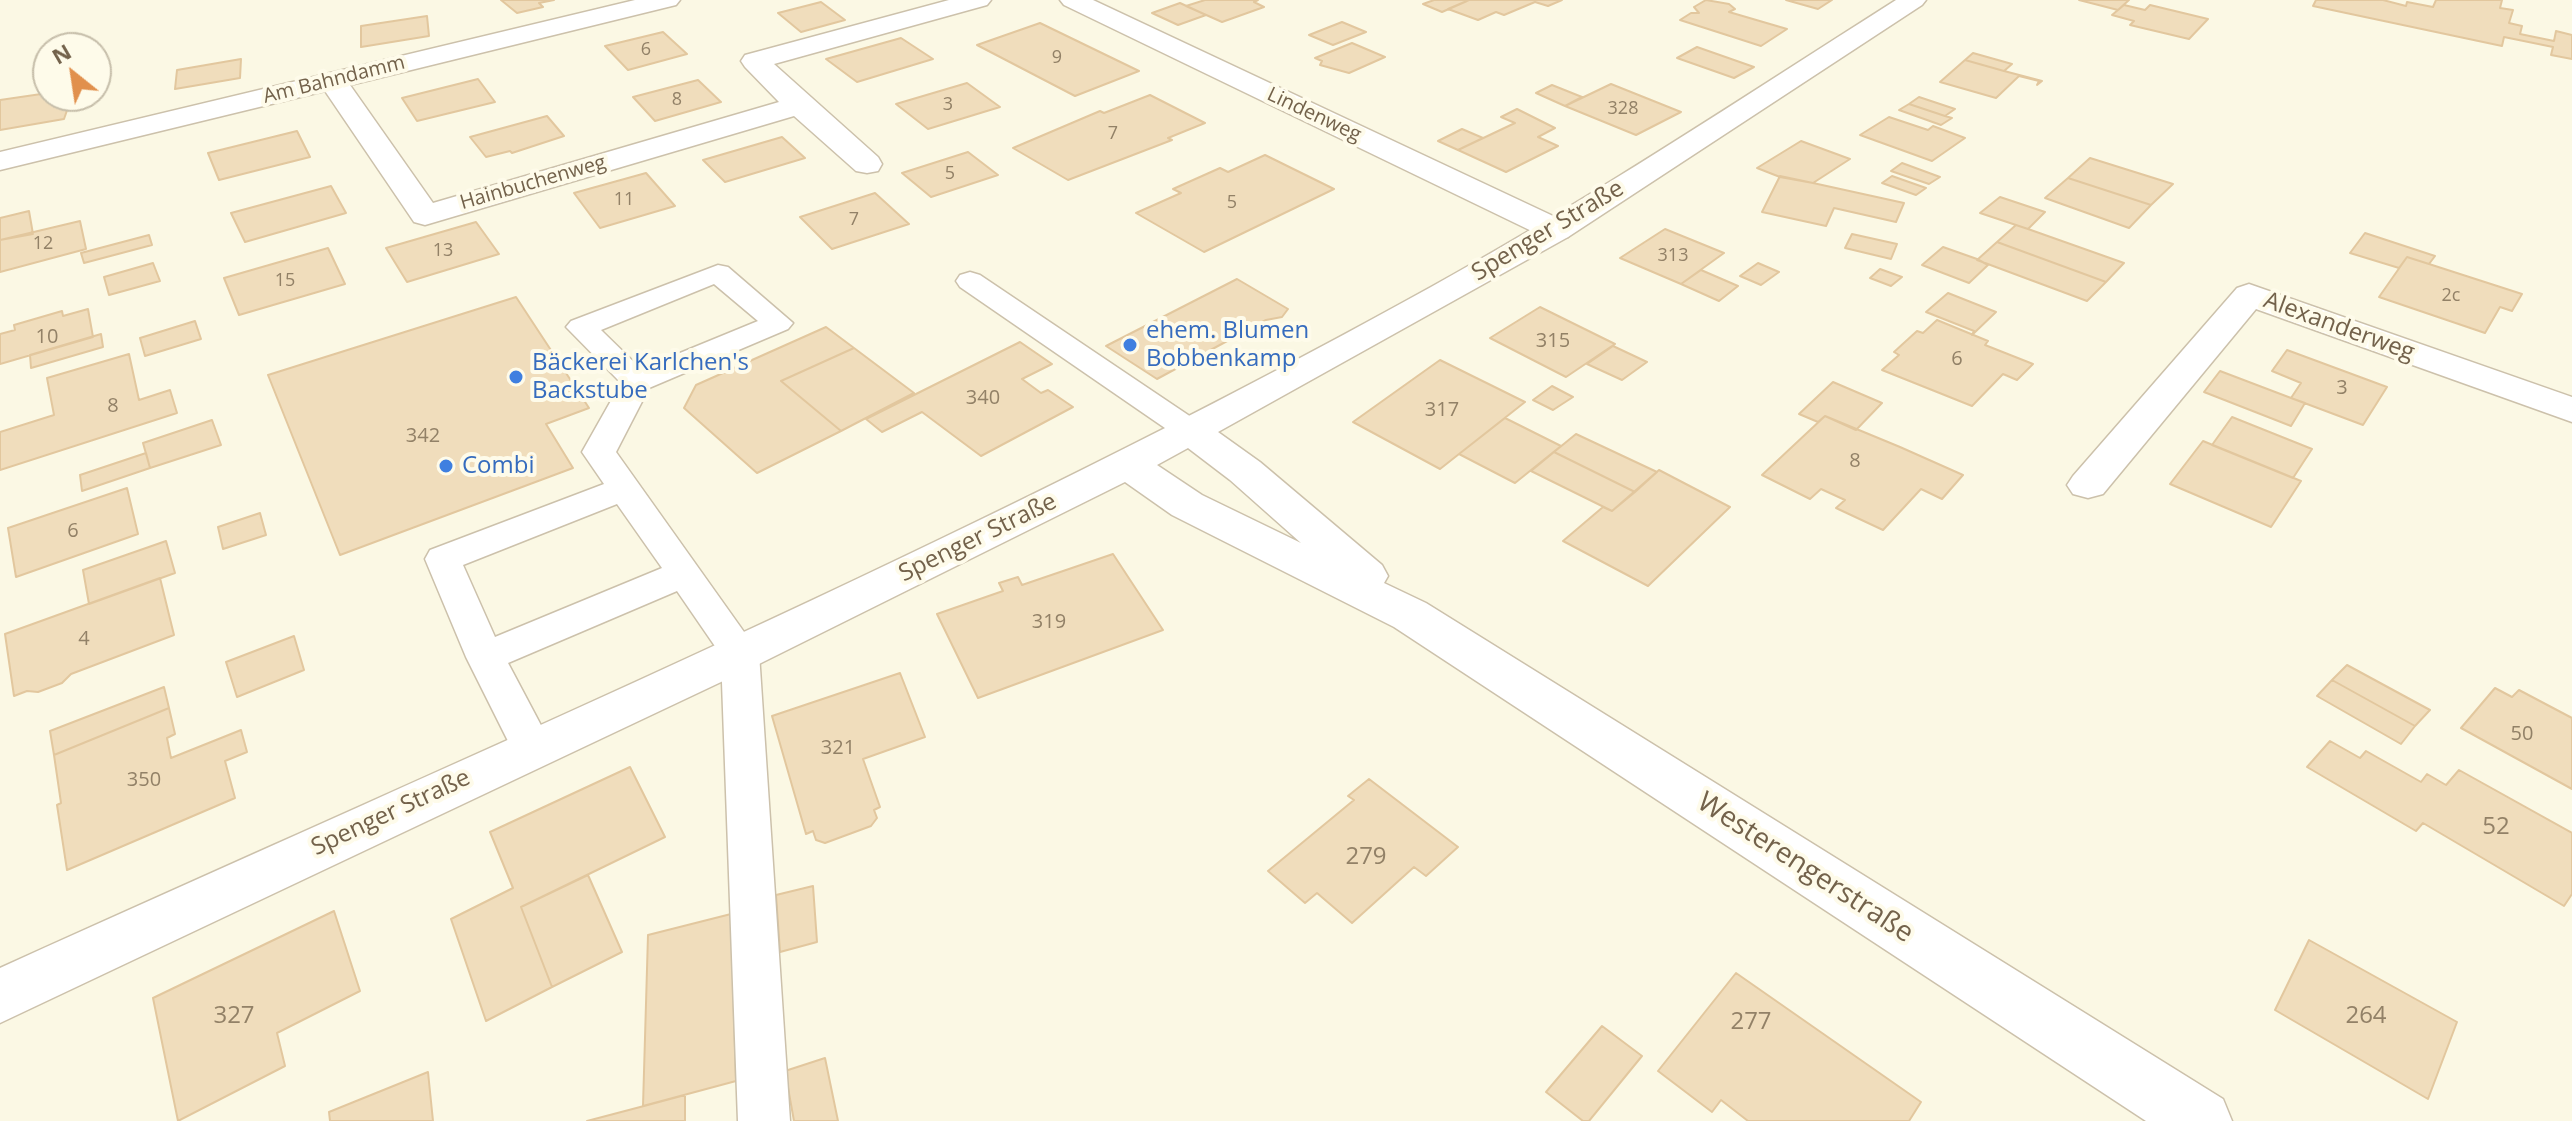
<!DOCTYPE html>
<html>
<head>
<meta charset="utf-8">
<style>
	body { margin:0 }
	#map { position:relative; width:2572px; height:1121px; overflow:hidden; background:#fbf8e4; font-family:"Open Sans",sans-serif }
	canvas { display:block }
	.north { position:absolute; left:32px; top:32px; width:80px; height:80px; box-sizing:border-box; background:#fefbea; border:2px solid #c6beaa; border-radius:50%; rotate:330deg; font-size:22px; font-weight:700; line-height:32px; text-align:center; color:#73624b }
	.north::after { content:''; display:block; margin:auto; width:28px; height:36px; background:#e1904d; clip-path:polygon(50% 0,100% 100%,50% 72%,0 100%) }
</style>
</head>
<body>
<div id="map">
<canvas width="2572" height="1121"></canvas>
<div class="north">N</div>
</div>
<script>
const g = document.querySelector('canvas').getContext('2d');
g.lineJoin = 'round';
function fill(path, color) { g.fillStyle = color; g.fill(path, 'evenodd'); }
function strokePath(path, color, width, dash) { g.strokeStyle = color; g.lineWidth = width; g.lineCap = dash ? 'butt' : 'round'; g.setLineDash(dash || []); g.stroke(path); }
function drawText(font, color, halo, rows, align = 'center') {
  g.font = font + ' "Open Sans",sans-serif'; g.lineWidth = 8; g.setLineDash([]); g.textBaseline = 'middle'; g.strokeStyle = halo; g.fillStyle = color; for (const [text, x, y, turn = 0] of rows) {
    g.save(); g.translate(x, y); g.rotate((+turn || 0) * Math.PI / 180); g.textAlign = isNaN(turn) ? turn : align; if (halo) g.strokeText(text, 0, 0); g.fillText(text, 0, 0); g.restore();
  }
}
const building = new Path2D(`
	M501,0H554L539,3L543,7L517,13Z
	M1205,0H1258L1254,2L1264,7L1222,22L1186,6Z
	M1434,0H1464L1467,1L1442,12L1423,4Z
	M1562,0L1548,6L1535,2L1504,15L1496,12L1478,20L1448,9L1469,0Z
	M1706,0L1729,4L1735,9L1729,12L1787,29L1761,46L1680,20L1691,13H1699L1694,7Z
	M1786,0H1832L1818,9Z
	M2079,0H2129L2118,10Z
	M2316,0H2383L2406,6L2407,2L2433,7L2436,0H2502L2500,8L2513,10L2509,23L2522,26L2520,34L2554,41L2556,31L2572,35V59L2551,55L2553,47L2504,37L2502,46L2313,6Z
	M821,2L845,20L801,32L778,13Z
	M1180,3L1206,15L1178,25L1152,13Z
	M2124,5L2145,10L2150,5L2208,19L2189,39L2130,25L2134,21L2112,15Z
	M427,16L429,36L361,47V26Z
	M1342,22L1366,32L1333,45L1309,35Z
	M1040,23L1139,71L1075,96L977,45Z
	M663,32L687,54L628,70L605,46Z
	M901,38L933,59L857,82L826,59Z
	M1352,43L1385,57L1349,73L1320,65L1322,61L1315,58Z
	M1697,47L1754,67L1734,78L1677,58Z
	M1973,53L2012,64L2004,71L1965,60Z
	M241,59L240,78L175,89L177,70Z
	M1965,60L2004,71L2042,81L2037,85L2039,81L2019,76L1996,98L1940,82Z
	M478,79L495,102L417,121L402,98Z
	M698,80L721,102L655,121L633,97Z
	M967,83L1000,107L928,129L896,104Z
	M1611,84L1681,112L1636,135L1565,106Z
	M1552,85L1582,97L1565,106L1536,93Z
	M48,93V96H72L64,119L0,130V100Z
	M1150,95L1205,123L1168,138L1172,140L1068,180L1013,148L1100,111L1104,113Z
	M1919,97L1955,109L1945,116L1909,104Z
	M1909,104L1945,116L1952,118L1941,125L1899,110Z
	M1517,109L1555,128L1538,137L1558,146L1506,172L1458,150L1515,123L1501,117Z
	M547,116L564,136L512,153L510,151L486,157L470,137Z
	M1889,117L1928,130L1933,126L1965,138L1932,161L1860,135Z
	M1462,129L1483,138L1458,150L1438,141Z
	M297,131L310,157L219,180L208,153Z
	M782,137L805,158L725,182L703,160Z
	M1801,141L1850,159L1813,183L1780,177L1757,168Z
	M968,152L998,175L931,197L902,173Z
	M1265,155L1334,189L1204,252L1136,213L1181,193L1173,189L1220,168L1228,172Z
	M2090,158L2173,184L2151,205L2068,178Z
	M1902,163L1940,177L1929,184L1891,171Z
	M646,173L675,206L600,228L574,193Z
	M1780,176L1813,183L1904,203L1896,222L1834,208L1826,226L1762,212Z
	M1892,176L1926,188L1916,195L1882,183Z
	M2068,178L2151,205L2129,228L2045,198Z
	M331,186L346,213L245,242L231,213Z
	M875,193L909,224L832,249L800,217Z
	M2000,197L2045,212L2028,229L1980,213Z
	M29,211L33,234L0,240V218Z
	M80,221L86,249L0,272V240Z
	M476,222L499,254L407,282L386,248Z
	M2016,225L2028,229L2124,263L2106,282L1997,242Z
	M1665,229L1724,253L1681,284L1620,258Z
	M2365,233L2435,256L2429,264L2407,257L2399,268L2350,253Z
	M1852,234L1897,244L1891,259L1845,248Z
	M149,235L152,245L84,263L81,253Z
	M1997,242L2106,282L2087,301L1977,260Z
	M1943,247L1977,259L1988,265L1969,283L1922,265Z
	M328,248L345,284L239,315L224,278Z
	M2407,257L2429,264L2522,294L2512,311L2500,307L2485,333L2379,297Z
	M153,263L160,281L109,295L104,277Z
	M1758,263L1779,272L1761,285L1740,276Z
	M1880,269L1902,277L1891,286L1870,278Z
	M1701,270L1738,286L1719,301L1681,284Z
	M1237,279L1288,309L1282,317L1266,320L1157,379L1106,346Z
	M1948,293L1996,312L1972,335L1974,331L1926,312Z
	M516,297L589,408L546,424L573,468L340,555L268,375Z
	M1540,307L1615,344L1566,377L1490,338Z
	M88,309L93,337L0,364V334L15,330L14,325L62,311L63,316Z
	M1937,320L1988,341L1985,345L2033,364L2017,380L2003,374L1972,406L1882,370L1899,355L1894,352L1917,331L1923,333Z
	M195,321L201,339L145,356L140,338Z
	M826,327L854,348L781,381L841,431L757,473L684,408L696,385Z
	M101,334L103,347L31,368L30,355Z
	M1020,342L1052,364L1022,379L1041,393L1048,390L1073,407L981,456L922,412L882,432L866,419Z
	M1613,346L1647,362L1622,380L1587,364Z
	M854,348L914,393L841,431L781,381Z
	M2287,350L2387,387L2363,425L2291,398L2301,383L2272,371Z
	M129,354L139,400L170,390L177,413L0,470V432L54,415L47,378Z
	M1440,360L1525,402L1440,469L1353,422Z
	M2220,371L2291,398L2305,403L2291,426L2204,392Z
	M1833,382L1882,403L1856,430L1825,416L1818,422L1799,414Z
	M1552,386L1573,397L1553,410L1533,400Z
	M1825,416L1900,447L1963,475L1942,499L1921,489L1883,530L1836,508L1845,500L1821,489L1810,499L1762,475Z
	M2232,417L2312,449L2293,478L2212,445Z
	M1505,418L1561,446L1515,483L1459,454Z
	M212,420L221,445L150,468L143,443Z
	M1576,434L1657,472L1635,492L1554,452Z
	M2203,441L2301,481L2271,527L2170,484Z
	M1554,452L1635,492L1612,511L1531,471Z
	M146,453L150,468L82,491L80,475Z
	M1659,470L1730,507L1648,586L1563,541L1603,507L1612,511Z
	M127,488L138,534L16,577L8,528Z
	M260,513L266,535L223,549L218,527Z
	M166,541L175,573L89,604L83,570Z
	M1113,554L1163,630L978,698L937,614L1003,591L999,583L1018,577L1022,585Z
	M160,578L174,635L71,674L62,683L38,692L27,691L14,696L5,634Z
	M294,636L304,670L237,697L226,662Z
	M2347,665L2430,710L2415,726L2332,680Z
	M900,673L925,737L863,759L880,807L874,810L877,818L871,826L825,843L816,840L813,831L806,834L772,716Z
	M2332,680L2415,726L2401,744L2317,696Z
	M164,687L169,708L54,755L50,731Z
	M2495,688L2512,697L2519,690L2572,718V789L2461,728Z
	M169,708L175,734L167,738L171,758L241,730L247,752L225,761L235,798L67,870L57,805L61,803L54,755Z
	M2330,741L2360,758L2366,751L2421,782L2427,774L2446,785L2459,770L2572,833V894L2564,906L2423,823L2416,831L2307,767Z
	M630,767L665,837L521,907L552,987L486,1021L451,919L513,888L490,832Z
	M1369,779L1458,847L1426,876L1414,867L1352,923L1317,893L1305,903L1268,871L1354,800L1348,796Z
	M588,875L622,952L552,987L521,907Z
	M813,886L817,942L780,952L776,895Z
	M334,911L360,991L277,1033L285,1066L178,1121L153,998Z
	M731,914L736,1081L643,1106L648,935Z
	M2309,940L2457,1022L2428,1099L2275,1010Z
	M1736,973L1921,1102L1909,1121H1748L1721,1100L1712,1112L1658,1071Z
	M1602,1026L1642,1056L1589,1121H1583L1546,1092Z
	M825,1058L838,1121H794L785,1071Z
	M428,1072L433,1121H330L329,1112Z
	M685,1095V1121H587L644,1106Z`);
const service = new Path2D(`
	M718,265L728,267L793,323L788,329L649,388L616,452L759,653L790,1121H738L721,655L677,591L508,663L553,748L547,759L532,764L517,759L466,657L425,559L430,550L604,484L582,452L621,383L566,327L571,321ZM714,284L758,321L641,369L601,330ZM617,504L662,568L495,637L463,565Z
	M970,272L980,275L1200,423L1205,430L1200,437L1189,440L1178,437L960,287L956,281L960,275Z`);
const minor = new Path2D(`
	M635,0H680L676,5L350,85L433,203L779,102L745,67L741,61L745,55L949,0H991L987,5L774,64L878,157L882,164L878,171L867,173L856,171L794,116L425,225L414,222L325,91L0,170V152Z
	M1060,0H1093L1568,223L1572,230L1568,237L1556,240L1544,237L1064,5Z
	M2249,284L2572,397V422L2256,309L2103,494L2088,498L2073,494L2067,485L2073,476L2237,288Z`);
const tertiary = new Path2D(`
	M1896,0H1926L1922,5L1568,237L1218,432L1260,462L1382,565L1388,576L1384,583L1426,603L2223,1099L2232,1121H2146L1394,627L1172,515L1125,482L757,665L0,1023V968C481,750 969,543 1431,287C1590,199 1742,98 1896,0ZM1188,448L1230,480L1301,543L1202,495L1157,465Z`);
const markers = [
	[1130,345,8,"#3f7fe0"],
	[516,377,8,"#3f7fe0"],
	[446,466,8,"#3f7fe0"]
];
const farNumbernames = [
	["6",646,50],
	["9",1057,58],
	["8",677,100],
	["3",948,105],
	["328",1623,109],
	["7",1113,134],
	["5",950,174],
	["11",624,200],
	["5",1232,203],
	["7",854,220],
	["12",43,244],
	["13",443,251],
	["313",1673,256],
	["15",285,281],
	["2c",2451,296]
];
const farStreetnames = [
	["Am Bahndamm",334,80,-14],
	["Lindenweg",1314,115,25],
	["Hainbuchenweg",533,183,-16]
];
const numberNames = [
	["10",47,337],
	["315",1553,341],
	["6",1957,359],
	["3",2342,388],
	["340",983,398],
	["8",113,406],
	["317",1442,410],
	["342",423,436],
	["8",1855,461],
	["6",73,531],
	["319",1049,622],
	["4",84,639],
	["50",2522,734],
	["321",838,748],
	["350",144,780]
];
const streetNames = [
	["Spenger Straße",1548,231,-31],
	["Alexanderweg",2339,327,20],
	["Spenger Straße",978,538,-26],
	["Spenger Straße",391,813,-25]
];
const shopNames = [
	["ehem. Blumen",1146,331],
	["Bobbenkamp",1146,359],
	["Bäckerei Karlchen's",532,363],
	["Backstube",532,391],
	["Combi",462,466]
];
const nearNumbernames = [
	["52",2496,827],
	["279",1366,857],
	["327",234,1016],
	["264",2366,1016],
	["277",1751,1022]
];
const nearStreetnames = [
	["Westerengerstraße",1805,868,33]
];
fill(building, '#f0ddbc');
strokePath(building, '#e2c79e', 2);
strokePath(service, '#ccc1ab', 3);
strokePath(minor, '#ccc1ab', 3);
strokePath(tertiary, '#ccc1ab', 3);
fill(service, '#fff');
fill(minor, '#fff');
fill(tertiary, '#fff');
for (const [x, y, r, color] of markers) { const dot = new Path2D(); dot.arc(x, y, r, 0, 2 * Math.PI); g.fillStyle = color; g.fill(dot); strokePath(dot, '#fefbea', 3); }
drawText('18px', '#928167', null, farNumbernames);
drawText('20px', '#73624b', '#fefbea', farStreetnames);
drawText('20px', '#928167', null, numberNames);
drawText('24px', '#73624b', '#fefbea', streetNames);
drawText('24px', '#366cbe', '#fefbea', shopNames, 'left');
drawText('24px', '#928167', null, nearNumbernames);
drawText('28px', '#73624b', '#fefbea', nearStreetnames);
</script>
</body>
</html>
